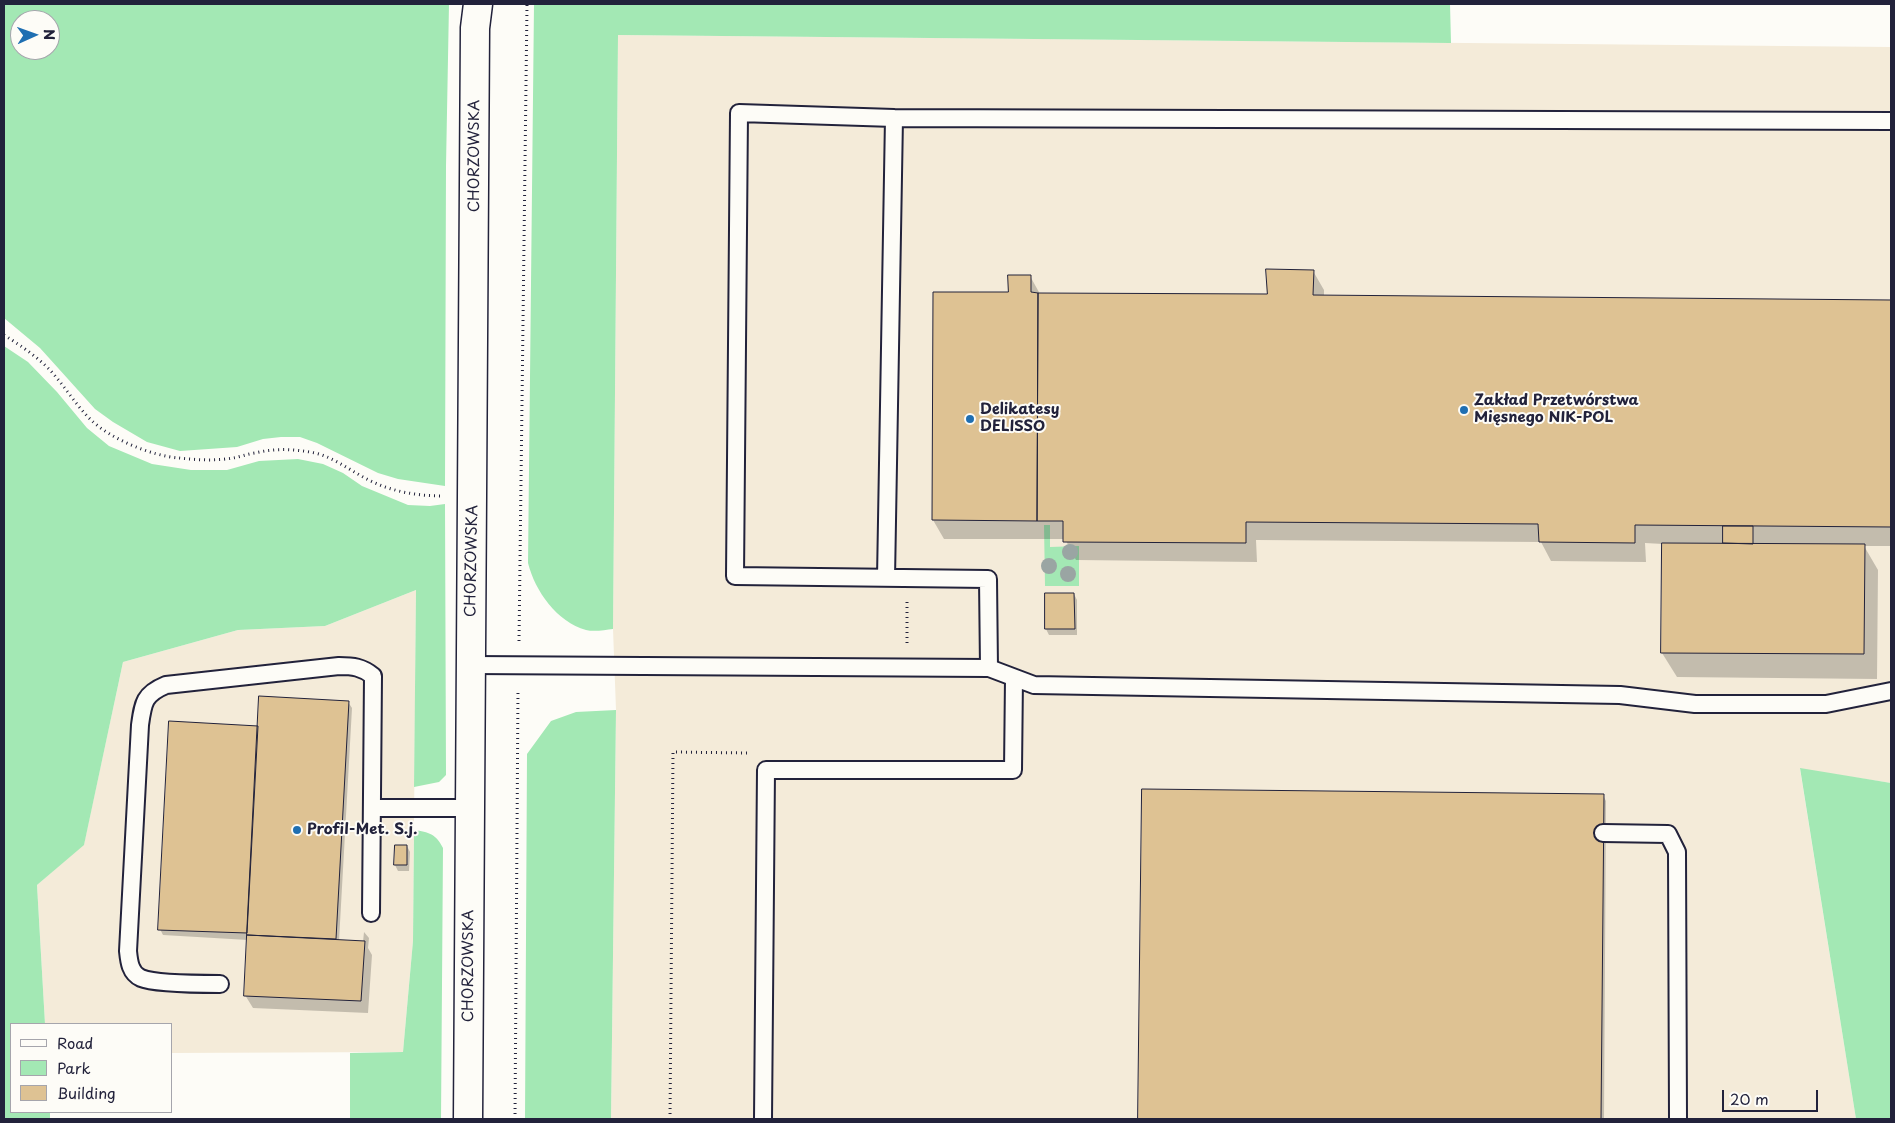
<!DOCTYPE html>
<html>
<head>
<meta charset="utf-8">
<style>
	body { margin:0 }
	#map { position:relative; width:1895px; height:1123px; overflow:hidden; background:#fdfcf7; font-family:"Playpen Sans",sans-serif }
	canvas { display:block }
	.frame { position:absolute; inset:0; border:5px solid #22223b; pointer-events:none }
	.legend { position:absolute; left:10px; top:1023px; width:162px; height:90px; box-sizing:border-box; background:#fdfcf7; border:1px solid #a5a5ac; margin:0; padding:6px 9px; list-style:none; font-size:15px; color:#22223b }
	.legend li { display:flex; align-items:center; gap:10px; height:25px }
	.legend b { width:25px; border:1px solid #a5a5ac }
	.north { position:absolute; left:10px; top:10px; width:50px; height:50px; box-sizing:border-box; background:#fdfcf7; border:1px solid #a5a5ac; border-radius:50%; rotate:88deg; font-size:14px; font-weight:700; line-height:20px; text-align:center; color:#22223b }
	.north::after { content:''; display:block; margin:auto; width:18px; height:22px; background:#1f6fb2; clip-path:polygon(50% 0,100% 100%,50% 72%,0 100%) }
	.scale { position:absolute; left:1722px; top:1090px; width:96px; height:22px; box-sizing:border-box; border:2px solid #22223b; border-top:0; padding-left:6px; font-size:15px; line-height:18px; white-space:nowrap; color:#22223b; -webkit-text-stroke:4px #fdfcf7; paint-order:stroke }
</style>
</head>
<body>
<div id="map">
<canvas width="1895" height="1123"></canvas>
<div class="frame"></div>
<ul class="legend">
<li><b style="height:6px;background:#fdfcf7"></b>Road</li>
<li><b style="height:14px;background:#a3e8b4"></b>Park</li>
<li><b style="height:14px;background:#dec293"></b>Building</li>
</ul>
<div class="north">N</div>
<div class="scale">20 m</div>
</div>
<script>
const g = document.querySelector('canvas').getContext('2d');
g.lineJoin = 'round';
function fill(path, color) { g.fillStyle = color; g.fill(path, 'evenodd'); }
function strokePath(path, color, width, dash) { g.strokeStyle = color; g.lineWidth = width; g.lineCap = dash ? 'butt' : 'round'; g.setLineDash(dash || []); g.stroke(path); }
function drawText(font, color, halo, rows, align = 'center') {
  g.font = font + ' "Playpen Sans",sans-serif'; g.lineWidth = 4; g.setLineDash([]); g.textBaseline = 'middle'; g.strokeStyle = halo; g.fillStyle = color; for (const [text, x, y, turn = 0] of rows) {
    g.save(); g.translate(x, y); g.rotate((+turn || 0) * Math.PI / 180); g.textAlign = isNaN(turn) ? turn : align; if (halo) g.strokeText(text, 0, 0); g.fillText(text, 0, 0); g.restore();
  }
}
const built = new Path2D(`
	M618,35L1891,47V783L1800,769L1856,1119H611L616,710L613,629Z
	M416,590L413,941L403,1052L171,1053V1024H45L37,885L84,844L123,662L238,630L325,626Z`);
const green = new Path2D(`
	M4,4H449L446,166L445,486L398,479L378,473L317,443L300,437H281L263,439L237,447L180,451L147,442L113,422L95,409L40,348L4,318ZM20,20H50V50H20Z
	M534,4H1450L1451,43L618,35L613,629C605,630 594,632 586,630C557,622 535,591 528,563Z
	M4,346L28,362L57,392L87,428L109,446L152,464L191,470H227L259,461L298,459L323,464L343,473L362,486L408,505L430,506L445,504L446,775L439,782L414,787L416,590L325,626L238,630L123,662L84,845L37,885L45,1024H11V1112H50V1119H4Z
	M1044,525H1050V547L1079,546V586H1045Z
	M616,710L611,1119H525L527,754L551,721L576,712Z
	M1800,768L1891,783V1119H1856Z
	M414,830C429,832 436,834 443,848L441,1119H350V1053L403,1052L413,941Z`);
const shadow = new Path2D(`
	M1313,271L1324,290V297L1891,301V546H1864L1878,570L1877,679L1677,677L1662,653L1663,544L1645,543L1646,562L1551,561L1541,542L1256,540L1257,562L1076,560L1065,539H944L933,520L1009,293L1030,276L1040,294L1269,296Z
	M1074,594L1077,600V635H1049L1046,629Z
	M348,702L352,708L339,941L363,942L364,932L369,938L368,948L372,955L368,1013L253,1008L245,995L248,940L163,935L160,929L259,727Z
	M1143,791L1603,795L1606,801L1604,1119H1140Z
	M407,846L410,852L409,871H398L395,865Z`);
const building = new Path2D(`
	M1266,269L1314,270L1313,295L1891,300V527L1635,525V543L1539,542L1538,524L1246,522V543L1063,542V521H1037L1038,293L1267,294Z
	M1008,275H1031V292L1038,293L1037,521L932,520L933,292H1008Z
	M1723,526H1753V544L1723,543Z
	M1662,543L1865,544L1864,654L1661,653Z
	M1045,593H1074L1075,629H1045Z
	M259,696L349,701L336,939L247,935Z
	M169,721L258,726L247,933L158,930Z
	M1142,789L1604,794L1601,1119H1138Z
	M395,845H407V865H394Z
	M247,935L365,941L361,1001L244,996Z`);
const path = new Path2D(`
	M4,335C20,345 36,356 49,369C64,385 75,404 90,419C110,439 152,456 179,458C197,460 216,461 233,458C240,457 247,454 255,453C275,448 295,449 315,453C336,458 353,473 373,482C394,492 419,496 443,496
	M907,602V643
	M519,641L527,4
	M515,1119L518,689
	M670,1119L673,752L747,753`);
const lane = new Path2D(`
	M894,118L1891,121
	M471,665L989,668L988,579L735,576L739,113L894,118L886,578
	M989,668L1034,685L1620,695L1695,704H1826L1891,691
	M372,808H470
	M1603,833L1668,834L1677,852L1678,1119
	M220,984C202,984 155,984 141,978C130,973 129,961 128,951L140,725C143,703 144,694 166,685L339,666C353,666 362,667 373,676L371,913
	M763,1119L766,770H1013L1014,678`);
const secondary = new Path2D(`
	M468,1119L475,28L478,4`);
const trees = [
	[1070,552],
	[1049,566],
	[1068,574]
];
const markers = [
	[1464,410,5,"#1f6fb2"],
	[970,419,5,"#1f6fb2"],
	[297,830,5,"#1f6fb2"]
];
const streetNames = [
	["CHORZOWSKA",475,156,-90],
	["CHORZOWSKA",472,561,-89],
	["CHORZOWSKA",469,966,-90]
];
const poiNames = [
	["Zakład Przetwórstwa",1474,401],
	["Mięsnego NIK-POL",1474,418],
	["Delikatesy",980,410],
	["DELISSO",980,427],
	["Profil-Met. S.j.",307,830]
];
fill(built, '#f4ebd9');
fill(green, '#a3e8b4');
fill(shadow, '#0003');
fill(building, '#dec293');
strokePath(building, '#22223b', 1);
strokePath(lane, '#22223b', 20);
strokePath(secondary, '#22223b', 31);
strokePath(path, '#22223b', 3, [1, 4]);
strokePath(lane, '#fdfcf7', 16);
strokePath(secondary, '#fdfcf7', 28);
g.fillStyle = '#9aa5a3';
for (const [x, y] of trees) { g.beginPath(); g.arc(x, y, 8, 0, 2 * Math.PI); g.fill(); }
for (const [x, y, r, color] of markers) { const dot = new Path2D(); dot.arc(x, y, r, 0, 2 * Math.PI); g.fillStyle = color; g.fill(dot); strokePath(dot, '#fdfcf7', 2); }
drawText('15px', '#22223b', '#fdfcf7', streetNames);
drawText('bold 15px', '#22223b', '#fdfcf7', poiNames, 'left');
</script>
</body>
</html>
